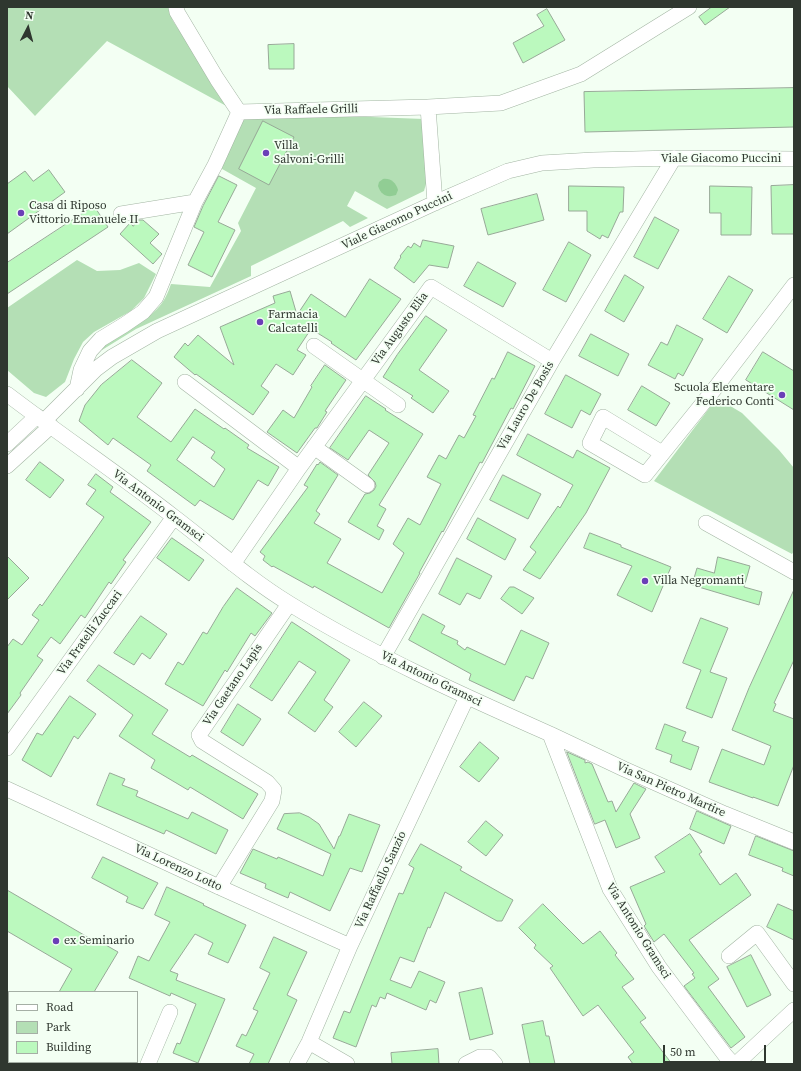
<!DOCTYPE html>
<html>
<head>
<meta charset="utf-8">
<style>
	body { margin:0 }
	#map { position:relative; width:801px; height:1071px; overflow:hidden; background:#f3fff3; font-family:"Source Serif 4",serif }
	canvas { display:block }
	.frame { position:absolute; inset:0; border:8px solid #2f372f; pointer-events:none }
	.legend { position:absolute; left:8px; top:991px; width:130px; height:72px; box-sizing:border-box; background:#f3fff3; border:1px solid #a5afa5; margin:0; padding:5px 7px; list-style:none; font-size:12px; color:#2f372f }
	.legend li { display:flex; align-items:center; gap:8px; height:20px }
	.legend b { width:20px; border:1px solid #a5afa5 }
	.north { position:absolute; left:8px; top:8px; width:40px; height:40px; -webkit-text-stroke:3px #f3fff3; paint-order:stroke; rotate:6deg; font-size:11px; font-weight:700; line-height:16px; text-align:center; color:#2f372f }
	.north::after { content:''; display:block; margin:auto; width:14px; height:18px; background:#2f372f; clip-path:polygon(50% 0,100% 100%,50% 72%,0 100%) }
	.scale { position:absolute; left:663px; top:1045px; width:103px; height:18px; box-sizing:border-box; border:2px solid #2f372f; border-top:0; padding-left:5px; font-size:12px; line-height:14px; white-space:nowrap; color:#2f372f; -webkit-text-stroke:3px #f3fff3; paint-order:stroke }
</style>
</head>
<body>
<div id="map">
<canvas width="801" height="1071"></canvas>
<div class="frame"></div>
<ul class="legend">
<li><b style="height:5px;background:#fff"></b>Road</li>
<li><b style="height:11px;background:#b4dfb5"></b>Park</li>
<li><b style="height:11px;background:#bbf9be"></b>Building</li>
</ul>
<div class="north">N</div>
<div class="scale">50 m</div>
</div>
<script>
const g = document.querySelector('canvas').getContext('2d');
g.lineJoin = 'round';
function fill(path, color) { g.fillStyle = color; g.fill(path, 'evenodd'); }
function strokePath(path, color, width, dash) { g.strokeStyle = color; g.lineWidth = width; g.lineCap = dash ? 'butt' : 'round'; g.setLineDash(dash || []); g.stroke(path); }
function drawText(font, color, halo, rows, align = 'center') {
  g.font = font + ' "Source Serif 4",serif'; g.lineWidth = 3.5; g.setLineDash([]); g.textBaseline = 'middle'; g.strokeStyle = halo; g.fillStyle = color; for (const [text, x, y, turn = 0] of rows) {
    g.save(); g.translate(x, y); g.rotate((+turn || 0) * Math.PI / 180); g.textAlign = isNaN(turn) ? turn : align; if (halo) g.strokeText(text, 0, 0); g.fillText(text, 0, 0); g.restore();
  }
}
const green = new Path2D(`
	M7,7H168L173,21L230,108L107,41L35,116L7,86Z
	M239,112L424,119L427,180L424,191L387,209L355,191L347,206L368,218L350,227L343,221L251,266V276L136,329L102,350L101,346C119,335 142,324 157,309C164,302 168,293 171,284L210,287L241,231L238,223L256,188L215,165Z
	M77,260L97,271L120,270L139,263L156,274L144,298L131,311L94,332L83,342L74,359L65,382L46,397L34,393L7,370V308Z
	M717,398L742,413L779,450L794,468V551L792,554L654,481Z
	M7,995L9,996V1062H80V1064H7Z`);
const water = new Path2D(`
	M383,179C391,178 396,183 398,190L396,195C387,198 381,195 378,186L379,182Z`);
const building = new Path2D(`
	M712,7H730L705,25L699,17Z
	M547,9L565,40L523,63L513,43L544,26L537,15Z
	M294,44V69H269L268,45Z
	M794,88V127L585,132L584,92Z
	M263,121L294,137L269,185L239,169Z
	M49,170L65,192L7,234V184L25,171L33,181Z
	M219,176L237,185L218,222L235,230L212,277L188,265L204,232L194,227L203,206Z
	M794,185V234H772L771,186Z
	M569,186L624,187L623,212H620L608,238L602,235L600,239L587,231V211H569Z
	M710,186L752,187L751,235H721V213H710Z
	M537,194L544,220L488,235L481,209Z
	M94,206L108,227L7,294V263Z
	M655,217L679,230L658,269L634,257Z
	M138,220H143L159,234L150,243L162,254L153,264L120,234L130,223L133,226Z
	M423,240L454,246L448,268L429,265L414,283L394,268L401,257L400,256L408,246L411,248L414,243L420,247Z
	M569,242L591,255L566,302L543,290Z
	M478,262L516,283L503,307L464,286Z
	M625,275L644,287L624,322L605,311Z
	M729,276L753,290L727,333L703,319Z
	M370,279L401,299L356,360L331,343L332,342L311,329L297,350L306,355L293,375L276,364L261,386L269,392L253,415L196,374L195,375L174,357L185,343L188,346L198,335L234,365L220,327L275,303L273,296L290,291L297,315L311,294L345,317Z
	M426,316L447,330L419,370L449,391L433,413L411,398L413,396L383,377L397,355Z
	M677,325L703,339L683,376L678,373L675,379L648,365L661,342L667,345Z
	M591,334L629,354L618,376L579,356Z
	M508,352L535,366L513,409L511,408L482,463L480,462L443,532L442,531L419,573H420L389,628L314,586L313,588L273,566L272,567L263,560L265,556L260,552L308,487L304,485L317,464L318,465L320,462L338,475L316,511L320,514L314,523L341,539L327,563L382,593L404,553L393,544L408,518L420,525L441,484L427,477L439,455L446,459L459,435L464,438L476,416L473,415L492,378L494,379Z
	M763,352L794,371V410L746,380Z
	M132,360L162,383L137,417L171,442L195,409L224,429L225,428L249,445L247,448L279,467L268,486L258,480L233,520L200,500L195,506L147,471L151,465L113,438L108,445L79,421L85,405L101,385ZM193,437L215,452L211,458L225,469L214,487L177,460Z
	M325,365L346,380L325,411L327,412L317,428H315L297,453L267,432L283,410L294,418L312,387L311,386Z
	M566,375L601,394L590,415L581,410L572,428L545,414Z
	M642,386L670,403L656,426L628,410Z
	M366,396L386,409L385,410L423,434L379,505L386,509L377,526L384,530L379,540L348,522L365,494L370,493L374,490L376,486L375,482L368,475L389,443L369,430L348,460L330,448Z
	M528,434L573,458L577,450L610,468L586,513L540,579L523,570L536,552L530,547L558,506L560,508L573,485L517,455Z
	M40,462L64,480L50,498L26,480Z
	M96,474L113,487L110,492L151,522L123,560L126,562L111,584L109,582L85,618L81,615L60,644L51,637L37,656L43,660L20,693L21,695L7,714V647L13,639L22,645L39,620L32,615L40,604L42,606L104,517L86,504L96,490L88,485Z
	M503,475L541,494L528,519L490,500Z
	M478,518L516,539L505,560L467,539Z
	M590,533L621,545V547L671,567L652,612L617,595L632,566L584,548Z
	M172,538L204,560L189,581L157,558Z
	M7,556L29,578L7,600Z
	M718,557L750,566L744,587L762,592L759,605L692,585L697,568L714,573Z
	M457,558L492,576L480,599L467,593L460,605L439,594Z
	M510,587H514L534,598L522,614L501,599Z
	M237,588L272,613L255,636L251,633L227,672L225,670L203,706L165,684L178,662L183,665L203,632L207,634L223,607Z
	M794,590V660L774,703L776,704L773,711L794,719V765L778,806L753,797V798L709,782L722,749L764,765L771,746L732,730L749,688Z
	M423,614L445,626L441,633L458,641L457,644L465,650L467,647L505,665L521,630L549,643L533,679L526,676L514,701L469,680L471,674L409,640Z
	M141,616L167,634L150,659L142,653L134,665L114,653Z
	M701,618L728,628L710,672L727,678L712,718L686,708L701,670L683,663Z
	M292,622L350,660L324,700L333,707L315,732L288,713L316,672L299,661L272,701L250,687Z
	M99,665L168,710L152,734L190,757L192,755L258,794L243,819L190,787L188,790L151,768L155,760L119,736L133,715L87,681Z
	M70,696L96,714L78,739L74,736L51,777L22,760L37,733L42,735Z
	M364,702L382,716L356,747L339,732Z
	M238,704L261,719L243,746L221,732Z
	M665,724L686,732L682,741L699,747L691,770L670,762L672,755L656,749Z
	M480,742L499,758L479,782L460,767Z
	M567,752L585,760V763L588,762L592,764L608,802L612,801L616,812L634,783L646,789L630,814L640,838L616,848L605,820L595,824Z
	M110,773L125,779L122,785L138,791L136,796L188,819L192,812L228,830L216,854L166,830L164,834L97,805Z
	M697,811L731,826L724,844L690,829Z
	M300,813L309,817L319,824L334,849L339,836H340L349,814L380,825L362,872L350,868L330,911L290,892L288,898L265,888L266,884L240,873L253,849L277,859L278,857L323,876L331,854L277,829L284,814Z
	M486,821L503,835L486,856L468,842Z
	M690,834L702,852L699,854L720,885L736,873L751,895L689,940L719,979L708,987L745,1037L731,1048L684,986L695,978L692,974L694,973L664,934L654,942L644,926L646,924L630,887L665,872L655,857Z
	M756,836L794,851V876L782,871L783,868L749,855Z
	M421,844L462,867L460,870L513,900L502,921H497L445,892L430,928L428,927L414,962L400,957L390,980L411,988L419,971L445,982L436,1003L430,1000L426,1010L387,993L385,999L380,997L376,1007L372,1005L356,1047L333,1038L344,1011L350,1013L399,893L403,894L414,868L409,865Z
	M103,857L158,883L143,909L126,902L128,897L92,878Z
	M167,887L204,904L203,905L246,925L228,963L208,954L213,943L195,934L170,971L178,974L176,980L225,999L198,1063L173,1053L177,1043L180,1044L196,1004L171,993L170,996L129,978L138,956L149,961L170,922L155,915Z
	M7,890L96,942L97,940L118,952L94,992H59L72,969L7,931Z
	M543,904L583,944L600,931L617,953L615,955L634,979L622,987L646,1018L640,1022L672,1064H633L628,1057L634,1052L598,1005L583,1016L550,968L553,966L534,948L536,945L519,928Z
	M778,904L794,911V940L767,927Z
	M274,937L307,952L287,995L297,1000L268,1064H249L254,1054L236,1046L242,1034L246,1036L258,1011L253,1009L270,973L260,968Z
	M751,955L771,995L747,1007L727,967Z
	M482,988L493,1034L470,1040L459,993Z
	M543,1021L546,1036H549L555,1064H530L522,1025Z
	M438,1049L439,1064H392L391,1053Z`);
const minor = new Path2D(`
	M176,7L177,12L217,79L239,112
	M428,107L435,203
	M121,214L195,202
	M314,346L398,405
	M185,382L299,468
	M77,389L81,370L90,351L101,339L124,325L143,312L156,297L195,202L215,165L239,112L428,107L501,103L581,74L689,7
	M7,394C62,436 119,474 174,517C212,546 249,579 290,604C373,655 462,695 550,734L610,889L659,967L725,1055L733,1064
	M44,421L96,369L112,357L157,331L439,201L508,171L542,163L593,160L674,158L794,159
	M7,444L37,416
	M314,447L367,485
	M662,453L603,417L590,443L645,475L716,387L794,285
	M7,466L51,426
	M706,523L794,572
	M233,564L299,468L431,287L552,361
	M383,657L552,361L674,158
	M550,734L624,769L725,814L794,842
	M7,748L174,517
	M7,789L219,887L350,946
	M219,887L272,801L274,790L267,782L202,741L199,735L289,604
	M729,956L757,933L794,984
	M309,1042L347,1064
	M148,1064L170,1012
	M297,1064L309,1042L350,946L467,697
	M466,1064L480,1057H489L495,1064
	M736,1064L794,1010`);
const markers = [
	[266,153,4,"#6b3fb7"],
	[21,213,4,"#6b3fb7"],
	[260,322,4,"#6b3fb7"],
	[782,395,4,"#6b3fb7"],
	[645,581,4,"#6b3fb7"],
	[56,941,4,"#6b3fb7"]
];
const streetNames = [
	["Via Raffaele Grilli",311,110,-1],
	["Viale Giacomo Puccini",721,159],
	["Viale Giacomo Puccini",397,221,-25],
	["Via Augusto Elia",400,329,-54],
	["Via Lauro De Bosis",526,406,-60],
	["Via Antonio Gramsci",158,506,37],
	["Via Fratelli Zuccari",90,633,-54],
	["Via Antonio Gramsci",431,679,26],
	["Via Gaetano Lapis",233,685,-56],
	["Via San Pietro Martire",671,790,24],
	["Via Lorenzo Lotto",178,868,25],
	["Via Raffaello Sanzio",381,880,-65],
	["Via Antonio Gramsci",638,931,58]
];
const poiNames = [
	["Villa",274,146],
	["Salvoni-Grilli",274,160],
	["Casa di Riposo",29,206],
	["Vittorio Emanuele II",29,220],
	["Farmacia",268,315],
	["Calcatelli",268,329],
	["Scuola Elementare",774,388,"right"],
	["Federico Conti",774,402,"right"],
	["Villa Negromanti",653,581],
	["ex Seminario",64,941]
];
fill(green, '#b4dfb5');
fill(water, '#91cd94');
fill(building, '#bbf9be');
strokePath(building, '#97a997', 1);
strokePath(minor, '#a3b5a3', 16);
strokePath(minor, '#fff', 15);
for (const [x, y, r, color] of markers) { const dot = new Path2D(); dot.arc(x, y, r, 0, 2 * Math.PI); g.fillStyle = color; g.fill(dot); strokePath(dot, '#f3fff3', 1.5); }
drawText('12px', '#2f372f', '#f3fff3', streetNames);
drawText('12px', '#2f372f', '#f3fff3', poiNames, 'left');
</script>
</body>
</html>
